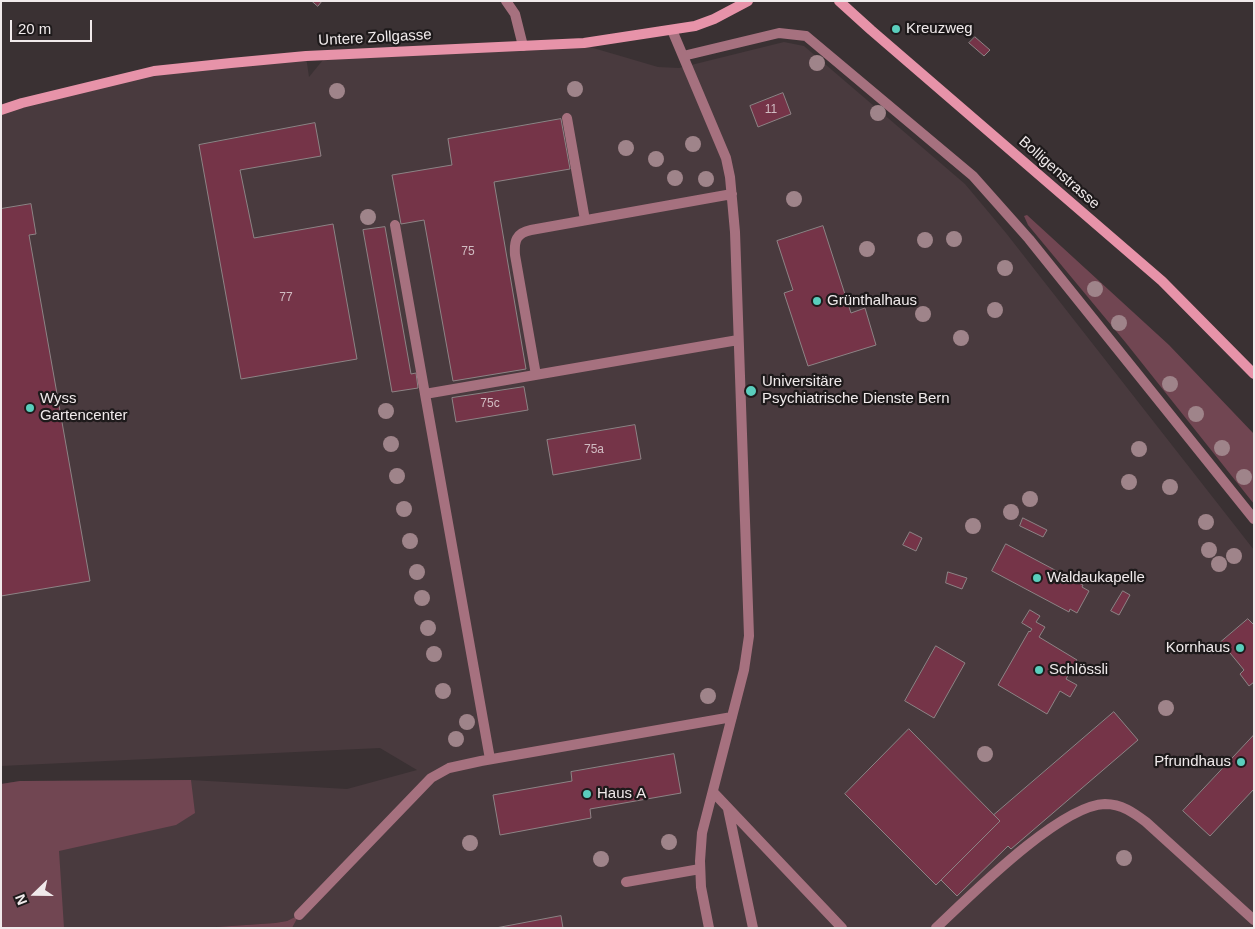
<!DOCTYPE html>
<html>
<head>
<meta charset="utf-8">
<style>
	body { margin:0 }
	#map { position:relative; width:1255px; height:929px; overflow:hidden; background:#3a3133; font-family:Arial,sans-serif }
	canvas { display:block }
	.frame { position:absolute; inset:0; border:2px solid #f0eaeb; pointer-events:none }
	.north { position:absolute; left:10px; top:869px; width:50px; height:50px; -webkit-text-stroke:4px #1e1a1b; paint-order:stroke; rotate:248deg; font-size:14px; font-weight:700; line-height:20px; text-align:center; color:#f0eaeb }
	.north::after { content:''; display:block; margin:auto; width:18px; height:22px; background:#f0eaeb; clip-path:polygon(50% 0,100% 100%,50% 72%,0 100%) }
	.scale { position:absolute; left:10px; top:20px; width:82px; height:22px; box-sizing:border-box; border:2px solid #f0eaeb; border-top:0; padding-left:6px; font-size:15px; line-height:18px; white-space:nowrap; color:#f0eaeb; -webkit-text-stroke:4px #1e1a1b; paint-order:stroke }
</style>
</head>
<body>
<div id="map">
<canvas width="1255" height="929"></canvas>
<div class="frame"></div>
<div class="north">N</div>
<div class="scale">20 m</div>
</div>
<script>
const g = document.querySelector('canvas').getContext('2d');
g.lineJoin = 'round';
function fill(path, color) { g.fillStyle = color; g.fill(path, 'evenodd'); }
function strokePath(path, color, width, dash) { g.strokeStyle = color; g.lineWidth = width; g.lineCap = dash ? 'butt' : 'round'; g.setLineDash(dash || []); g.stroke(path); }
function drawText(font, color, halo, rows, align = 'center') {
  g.font = font + ' Arial,sans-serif'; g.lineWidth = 4.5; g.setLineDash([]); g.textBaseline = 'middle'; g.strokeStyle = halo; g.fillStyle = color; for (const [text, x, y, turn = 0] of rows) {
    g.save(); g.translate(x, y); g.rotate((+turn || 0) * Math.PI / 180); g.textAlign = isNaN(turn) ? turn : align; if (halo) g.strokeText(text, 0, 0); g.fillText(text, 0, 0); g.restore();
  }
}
const built = new Path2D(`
	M784,42L804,46L965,184L1006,233L1254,550V928H292L298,916L287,921L275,923L202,928H1V784L20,781L191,780L347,789L417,770L380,748L1,766V110L154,71L306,56L309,77L327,55L583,45L658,67L679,68Z`);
const green = new Path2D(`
	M1027,215L1169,345L1254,434V504L1126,343L1028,225L1024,216Z
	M191,780L195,813L176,825L59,851L64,928H1V784L20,781Z
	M299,915L292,928H202L275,923L287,921Z`);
const building = new Path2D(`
	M312,1H322L318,6Z
	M975,37L990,50L984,56L969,43Z
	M783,93L791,114L758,127L750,106Z
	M561,119L570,169L494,182L526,369L453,381L424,220L401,224L392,175L452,165L448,139Z
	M315,123L321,156L240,170L254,238L333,224L357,359L241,379L199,145Z
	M31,204L36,234L29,235L90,581L1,596V209Z
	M823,226L851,313L865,308L876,345L808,366L784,293L793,290L777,241Z
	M385,227L411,374L416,373L418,388L392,392L363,230Z
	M524,387L528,410L456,422L452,398Z
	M635,425L641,459L553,475L547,440Z
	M1023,518L1047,530L1043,537L1020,526Z
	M910,532L922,538L916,551L903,545Z
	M1006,544L1083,585L1082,587L1089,591L1077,613L1070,609L1069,612L992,571Z
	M948,572L967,578L962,589L946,583Z
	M1123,591L1130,595L1119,615L1111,611Z
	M1030,610L1040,616L1036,622L1045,627L1039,637L1077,660L1066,679L1077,685L1070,697L1060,691L1047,714L998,685L1029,631L1030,632L1032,629L1022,623Z
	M1248,619L1254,625V682L1249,686L1240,674L1244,670L1221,642Z
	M936,646L965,663L934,718L905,701Z
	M1114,712L1138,740L1011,849L1008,846L957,896L941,880L1000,821L994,815Z
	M909,729L1000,821L936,885L845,794Z
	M1254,735V789L1210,836L1183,811Z
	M674,754L681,793L590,809L591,818L500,835L493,795L572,781L571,772Z
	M561,916L563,928H496Z`);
const lane = new Path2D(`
	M672,30L726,158L730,177L735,232L749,636L744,670L702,833L700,861L701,887L709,928
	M683,56L779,33L806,36L973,176L1029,239L1254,519
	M567,118L585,220
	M395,225L425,394
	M536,375L515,255C514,241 516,233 531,230L732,194
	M490,759L425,394L738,340
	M713,792L842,928
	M728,809L753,928
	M626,882L700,869
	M299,915L431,778L449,768L481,761L732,717
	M936,928C970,896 1060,805 1105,804C1122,804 1134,813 1146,822L1254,920`);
const street = new Path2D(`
	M506,1L515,14L523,46`);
const secondary = new Path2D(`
	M839,1L871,30L1162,281L1254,374
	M1,110L22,103L154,71L231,63L306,56L584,43L695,26L714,19L748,1`);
const trees = [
	[817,63],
	[575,89],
	[337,91],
	[878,113],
	[693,144],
	[626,148],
	[656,159],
	[675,178],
	[706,179],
	[794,199],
	[368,217],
	[954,239],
	[925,240],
	[867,249],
	[1005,268],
	[1095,289],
	[995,310],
	[923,314],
	[1119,323],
	[961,338],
	[1170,384],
	[386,411],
	[1196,414],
	[391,444],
	[1222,448],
	[1139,449],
	[397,476],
	[1244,477],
	[1129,482],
	[1170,487],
	[1030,499],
	[404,509],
	[1011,512],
	[1206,522],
	[973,526],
	[410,541],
	[1209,550],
	[1234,556],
	[1219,564],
	[417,572],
	[422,598],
	[428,628],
	[434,654],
	[443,691],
	[708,696],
	[1166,708],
	[467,722],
	[456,739],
	[985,754],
	[669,842],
	[470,843],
	[1124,858],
	[601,859]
];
const markers = [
	[896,29,5,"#5acebd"],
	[817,301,5,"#5acebd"],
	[751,391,6,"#5acebd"],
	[30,408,5,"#5acebd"],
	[1037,578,5,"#5acebd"],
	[1240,648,5,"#5acebd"],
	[1039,670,5,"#5acebd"],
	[1241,762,5,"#5acebd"],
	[587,794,5,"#5acebd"]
];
const numberNames = [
	["11",771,110],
	["75",468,252],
	["77",286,298],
	["75c",490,404],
	["75a",594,450]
];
const poiNames = [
	["Kreuzweg",906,29],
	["Grünthalhaus",827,301],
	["Universitäre",762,382],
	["Psychiatrische Dienste Bern",762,399],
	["Wyss",40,399],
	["Gartencenter",40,416],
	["Waldaukapelle",1047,578],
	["Kornhaus",1230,648,"right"],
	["Schlössli",1049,670],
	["Pfrundhaus",1231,762,"right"],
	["Haus A",597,794]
];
const streetNames = [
	["Untere Zollgasse",375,38,-3],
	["Bolligenstrasse",1059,173,41]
];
fill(built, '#493a3e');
fill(green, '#714652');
fill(building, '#753448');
strokePath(building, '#8d8385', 1);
strokePath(lane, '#a6717f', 10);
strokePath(street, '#a6717f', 10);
strokePath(secondary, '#e793a9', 10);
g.fillStyle = '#9f848a';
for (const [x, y] of trees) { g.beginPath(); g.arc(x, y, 8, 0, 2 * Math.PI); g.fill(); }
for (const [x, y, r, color] of markers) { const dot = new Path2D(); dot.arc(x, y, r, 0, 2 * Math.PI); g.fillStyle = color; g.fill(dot); strokePath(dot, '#1e1a1b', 2); }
drawText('12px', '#d1bcc2', null, numberNames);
drawText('15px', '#f0eaeb', '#1e1a1b', poiNames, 'left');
drawText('15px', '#f0eaeb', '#1e1a1b', streetNames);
</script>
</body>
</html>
